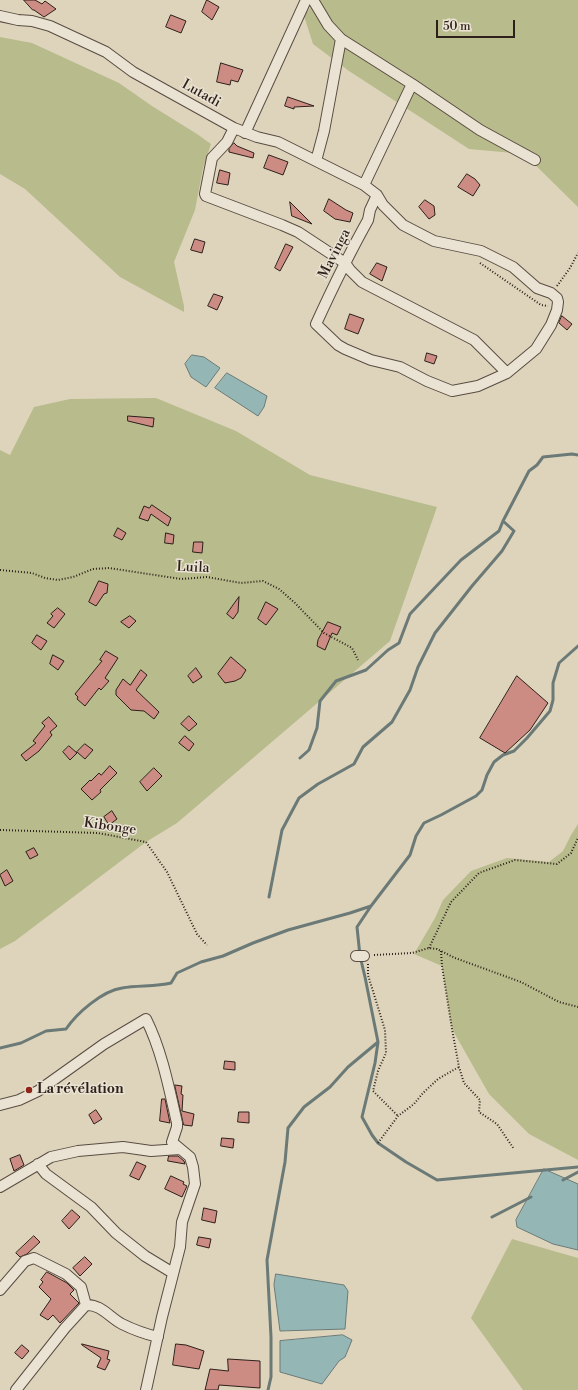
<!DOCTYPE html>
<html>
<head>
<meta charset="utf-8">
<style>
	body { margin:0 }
	#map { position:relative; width:578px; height:1390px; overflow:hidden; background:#ded4bb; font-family:"Libre Bodoni",serif }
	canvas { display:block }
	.scale { position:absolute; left:436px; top:20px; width:79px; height:18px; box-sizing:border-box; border:2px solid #2d1f19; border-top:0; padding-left:5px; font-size:12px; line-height:14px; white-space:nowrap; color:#2d1f19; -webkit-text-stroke:3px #eae3d3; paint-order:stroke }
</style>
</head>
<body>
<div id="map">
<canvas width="578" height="1390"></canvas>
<div class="scale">50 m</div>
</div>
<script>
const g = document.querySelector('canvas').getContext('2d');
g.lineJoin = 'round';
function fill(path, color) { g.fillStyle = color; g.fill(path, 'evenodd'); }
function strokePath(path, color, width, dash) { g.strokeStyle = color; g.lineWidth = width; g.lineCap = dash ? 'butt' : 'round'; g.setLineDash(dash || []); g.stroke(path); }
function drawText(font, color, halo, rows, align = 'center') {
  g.font = font + ' "Libre Bodoni",serif'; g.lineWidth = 3; g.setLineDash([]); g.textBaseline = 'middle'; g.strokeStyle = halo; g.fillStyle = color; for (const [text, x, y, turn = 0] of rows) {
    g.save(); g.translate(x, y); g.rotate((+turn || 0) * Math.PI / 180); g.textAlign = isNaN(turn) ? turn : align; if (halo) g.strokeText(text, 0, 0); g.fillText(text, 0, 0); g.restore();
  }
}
const green = new Path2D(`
	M316,0H578V207L524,154L469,149L349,71L313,44L304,16Z
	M0,37L32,43L119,83L152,106L197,134L211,144L203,168L195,210L174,262L184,306V312L120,277L25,189L0,174Z
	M156,398L236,431L310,475L437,507L390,641L177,823L146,842L15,941L0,949V450L10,455L34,407L70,399Z
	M578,824V1160L529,1134L489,1094L452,1029L442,966L414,954L435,918L443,900L471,871L507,858L549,862L563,851L571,835Z
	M512,1239L578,1258V1390H523L471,1318Z`);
const water = new Path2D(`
	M192,355L204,357L220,368L206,387L191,377L185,364Z
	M227,373L267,396L264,407L258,416L215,388Z
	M544,1169L578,1184V1250L553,1244L517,1227L516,1220Z
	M276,1274L344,1285L348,1291L345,1329L280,1331L274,1285Z
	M343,1335L352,1340L345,1357L339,1361L322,1384L280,1372V1341Z`);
const stream = new Path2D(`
	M578,646L559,663L553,683V700L550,711L527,738L514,751L503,755L494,762L487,775L482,790L476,796L441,815L424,823L416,836L410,855L371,906L357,927L360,956L365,977L378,1042L375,1063L362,1117L372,1135L378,1143L406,1162L437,1180L578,1167
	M300,758L309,750L317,728L320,701L336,681L366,670L388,650L399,643L410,614L461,560L499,531L503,521L529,471L537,465L543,457L572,454L578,455
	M269,897L282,830L299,798L318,784L354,764L363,747L392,722L410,690L418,667L435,633L472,586L502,551L514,531L503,521
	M0,1048L21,1043L46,1031L66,1029C77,1013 102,991 122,988C138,985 155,987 171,983L177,973L201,962L223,956L253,943L288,930L350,913L371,906
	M563,1180L578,1172
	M492,1217L531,1197
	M268,1390L271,1377V1337L267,1260L285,1162L288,1128L304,1107L330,1087L348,1067L378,1042`);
const building = new Path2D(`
	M24,0H35L42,4L45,1L56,9L44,17L34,10H33Z
	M207,0L219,7L212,20L202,12Z
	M171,15L186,21L181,33L166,27Z
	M221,63L243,70L238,82L231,80L230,85L217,82Z
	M288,97L314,106L294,107V109L285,106Z
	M234,143L237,146L254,153L253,158L229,152V149Z
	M269,155L288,162L283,175L264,168Z
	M220,170L230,173L228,185L217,183Z
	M467,174L475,179L480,185L473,196L458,187Z
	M329,199L346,210L353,213L350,222L335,219L324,211Z
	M425,200L434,206L435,215L429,219L419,207Z
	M290,202L312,224L292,216Z
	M195,239L205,242L202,253L191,250Z
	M286,244L293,247L280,271L275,268Z
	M377,263L387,267L382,281L370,274Z
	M214,294L223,297L217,310L208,306Z
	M350,314L364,319L358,334L345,329Z
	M562,316L572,324L567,330L559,323Z
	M427,353L437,356L434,364L425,361Z
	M128,416L154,418L153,427L128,421Z
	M152,505L171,518L168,526L151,514L148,521L139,518L144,506L149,508Z
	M118,528L126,533L122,540L114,536Z
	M166,533L174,535L173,544L165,543Z
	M194,542H203L202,553L193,552Z
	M99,581L108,584L107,593L104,594L96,606L89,602Z
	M239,597L238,612L233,619L227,614Z
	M266,602L278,609L266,625L258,619Z
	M58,608L65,614L54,628L47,623L53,616L51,614Z
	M130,616L136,621L129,628L121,622Z
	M328,622L341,627L337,635L332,633L325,650L317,646L318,640Z
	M37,635L47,641L41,650L32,643Z
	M106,651L118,658L105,678L109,681L101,690L99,688L85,706L77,699L78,697L75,694L102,661L100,660Z
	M53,655L64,661L58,670L50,664Z
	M231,657L246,670L241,678L235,681L225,683L218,674Z
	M196,668L202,677L193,683L188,676Z
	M141,670L147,675L136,690L158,711L159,712L154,719L144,711L131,710L116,695V690L123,679L130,685Z
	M517,676L548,703L530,730L505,753L480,738Z
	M189,716L197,724L189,731L181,724Z
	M49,717L57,726L50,732L52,735L39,751L26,761L21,755L36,743L33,741L45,726L42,723Z
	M185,736L194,744L189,751L179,743Z
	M85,744L93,750L85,759L77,752Z
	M69,746L77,753L70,760L63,752Z
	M110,766L117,773L100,790L101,792L92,800L81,789L90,780L91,781L99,773L101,775Z
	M154,768L162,776L147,791L140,782Z
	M112,811L117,819L109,825L104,817Z
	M34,848L38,855L30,859L26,852Z
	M7,870L13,881L5,886L0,875Z
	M225,1061L235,1062V1070L224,1069Z
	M175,1085L182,1086L181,1094L183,1095L182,1111L194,1114L192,1126L184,1125Z
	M162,1099H165L170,1123L160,1121Z
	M96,1110L102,1119L94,1124L89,1115Z
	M239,1112H249V1123L238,1122Z
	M222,1138L234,1139L233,1148L221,1146Z
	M20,1155L24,1165L14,1171L10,1159Z
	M169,1156H178L184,1161L185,1164L168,1161Z
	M137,1162L146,1166L139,1180L130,1176Z
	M171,1176L184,1182L183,1184L187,1186L182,1197L165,1189Z
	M204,1208L217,1211L215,1223L202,1220Z
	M72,1210L80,1217L69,1229L62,1221Z
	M34,1236L40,1242L27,1254L20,1257L16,1253Z
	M199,1237L211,1239L209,1248L197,1245Z
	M85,1257L92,1264L80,1276L73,1268Z
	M47,1272L67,1283L74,1290L70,1294L79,1303L60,1323L53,1315L48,1320L40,1315L51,1299L39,1287L43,1282L41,1280Z
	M82,1344L109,1351L107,1359L110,1360L105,1370L97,1367L101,1358L82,1345Z
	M176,1344L186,1345L204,1351L199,1369L173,1365Z
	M22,1345L29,1351L22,1359L15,1353Z
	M228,1359L260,1361V1388L219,1385L218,1390H205L210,1369L228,1371Z`);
const path = new Path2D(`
	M480,263L541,305L548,306
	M557,286L570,268L578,253
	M0,570L32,573L45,578L58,580L73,577L93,569L109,568L181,579L207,577L241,583L263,581L279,589L295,603L324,633L352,648L358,660
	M0,830L98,833L146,842L167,872L197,934L207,945
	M429,948L451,902L479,873L515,860L557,864L571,853L578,838
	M441,951L442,966L452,1029L459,1067L464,1083L480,1100L479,1112L497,1124L514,1149
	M374,955L412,953L429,948L437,949L455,958L521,982L559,1002L578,1007
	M368,964V975L385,1030L386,1053L378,1071L373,1091L398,1116
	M378,1143L398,1116L414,1104L423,1093L438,1079L459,1067`);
const minor = new Path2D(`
	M313,0L328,25L341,39L412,84L480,130L535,160
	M0,16L18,20L32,21L50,26L106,52L133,72L234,128L257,137L278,142L364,185L377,195L383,205L403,225L434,241L481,251L513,267L537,288L551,293L557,298L558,302L557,310L551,325L536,349L507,373L478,386L452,391L427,381L400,367L371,360L345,349L338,345L316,324C332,289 349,254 368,220L370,210L377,195
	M234,128L227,142L212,158L205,194L206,196L282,225L298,232L345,263L350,270L362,282L474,340L507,373
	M245,133L306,0
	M316,161L324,131L341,39
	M364,185L412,84
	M356,956H364
	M0,1105L19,1100L38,1091L104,1044L146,1019C162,1051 169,1088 177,1123V1127L172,1142L190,1157L193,1167L195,1184L182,1222L180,1247L162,1317L146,1390
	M38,1164L46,1174L91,1207L116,1233L145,1256L173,1273
	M0,1187L51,1157L78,1151L123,1147L151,1151L180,1149
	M0,1290L25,1261L34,1258L66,1274L81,1287L86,1305C101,1304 110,1318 122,1324C134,1330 145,1334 158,1337
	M16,1390L65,1328L86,1305`);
const markers = [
	[29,1090,4,"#8f2418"]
];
const streetNames = [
	["Lutadi",201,94,29],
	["Mavinga",335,254,-63],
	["Luila",193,568,3],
	["Kibonge",110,827,8]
];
const poiNames = [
	["La révélation",37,1090]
];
fill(green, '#b8bb8c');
fill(water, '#94b7b6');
strokePath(water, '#6b7a77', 1);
strokePath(stream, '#6b7a77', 3);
fill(building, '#cc8c84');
strokePath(building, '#2d1f19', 1);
strokePath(minor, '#594c42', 12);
strokePath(path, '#2d1f19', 2, [1, 2]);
strokePath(minor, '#eae3d3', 10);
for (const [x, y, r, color] of markers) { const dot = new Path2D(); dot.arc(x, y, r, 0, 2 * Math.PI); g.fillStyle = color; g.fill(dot); strokePath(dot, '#eae3d3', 1.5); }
drawText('14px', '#2d1f19', '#eae3d3', streetNames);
drawText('bold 14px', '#2d1f19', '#eae3d3', poiNames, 'left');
</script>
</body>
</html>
